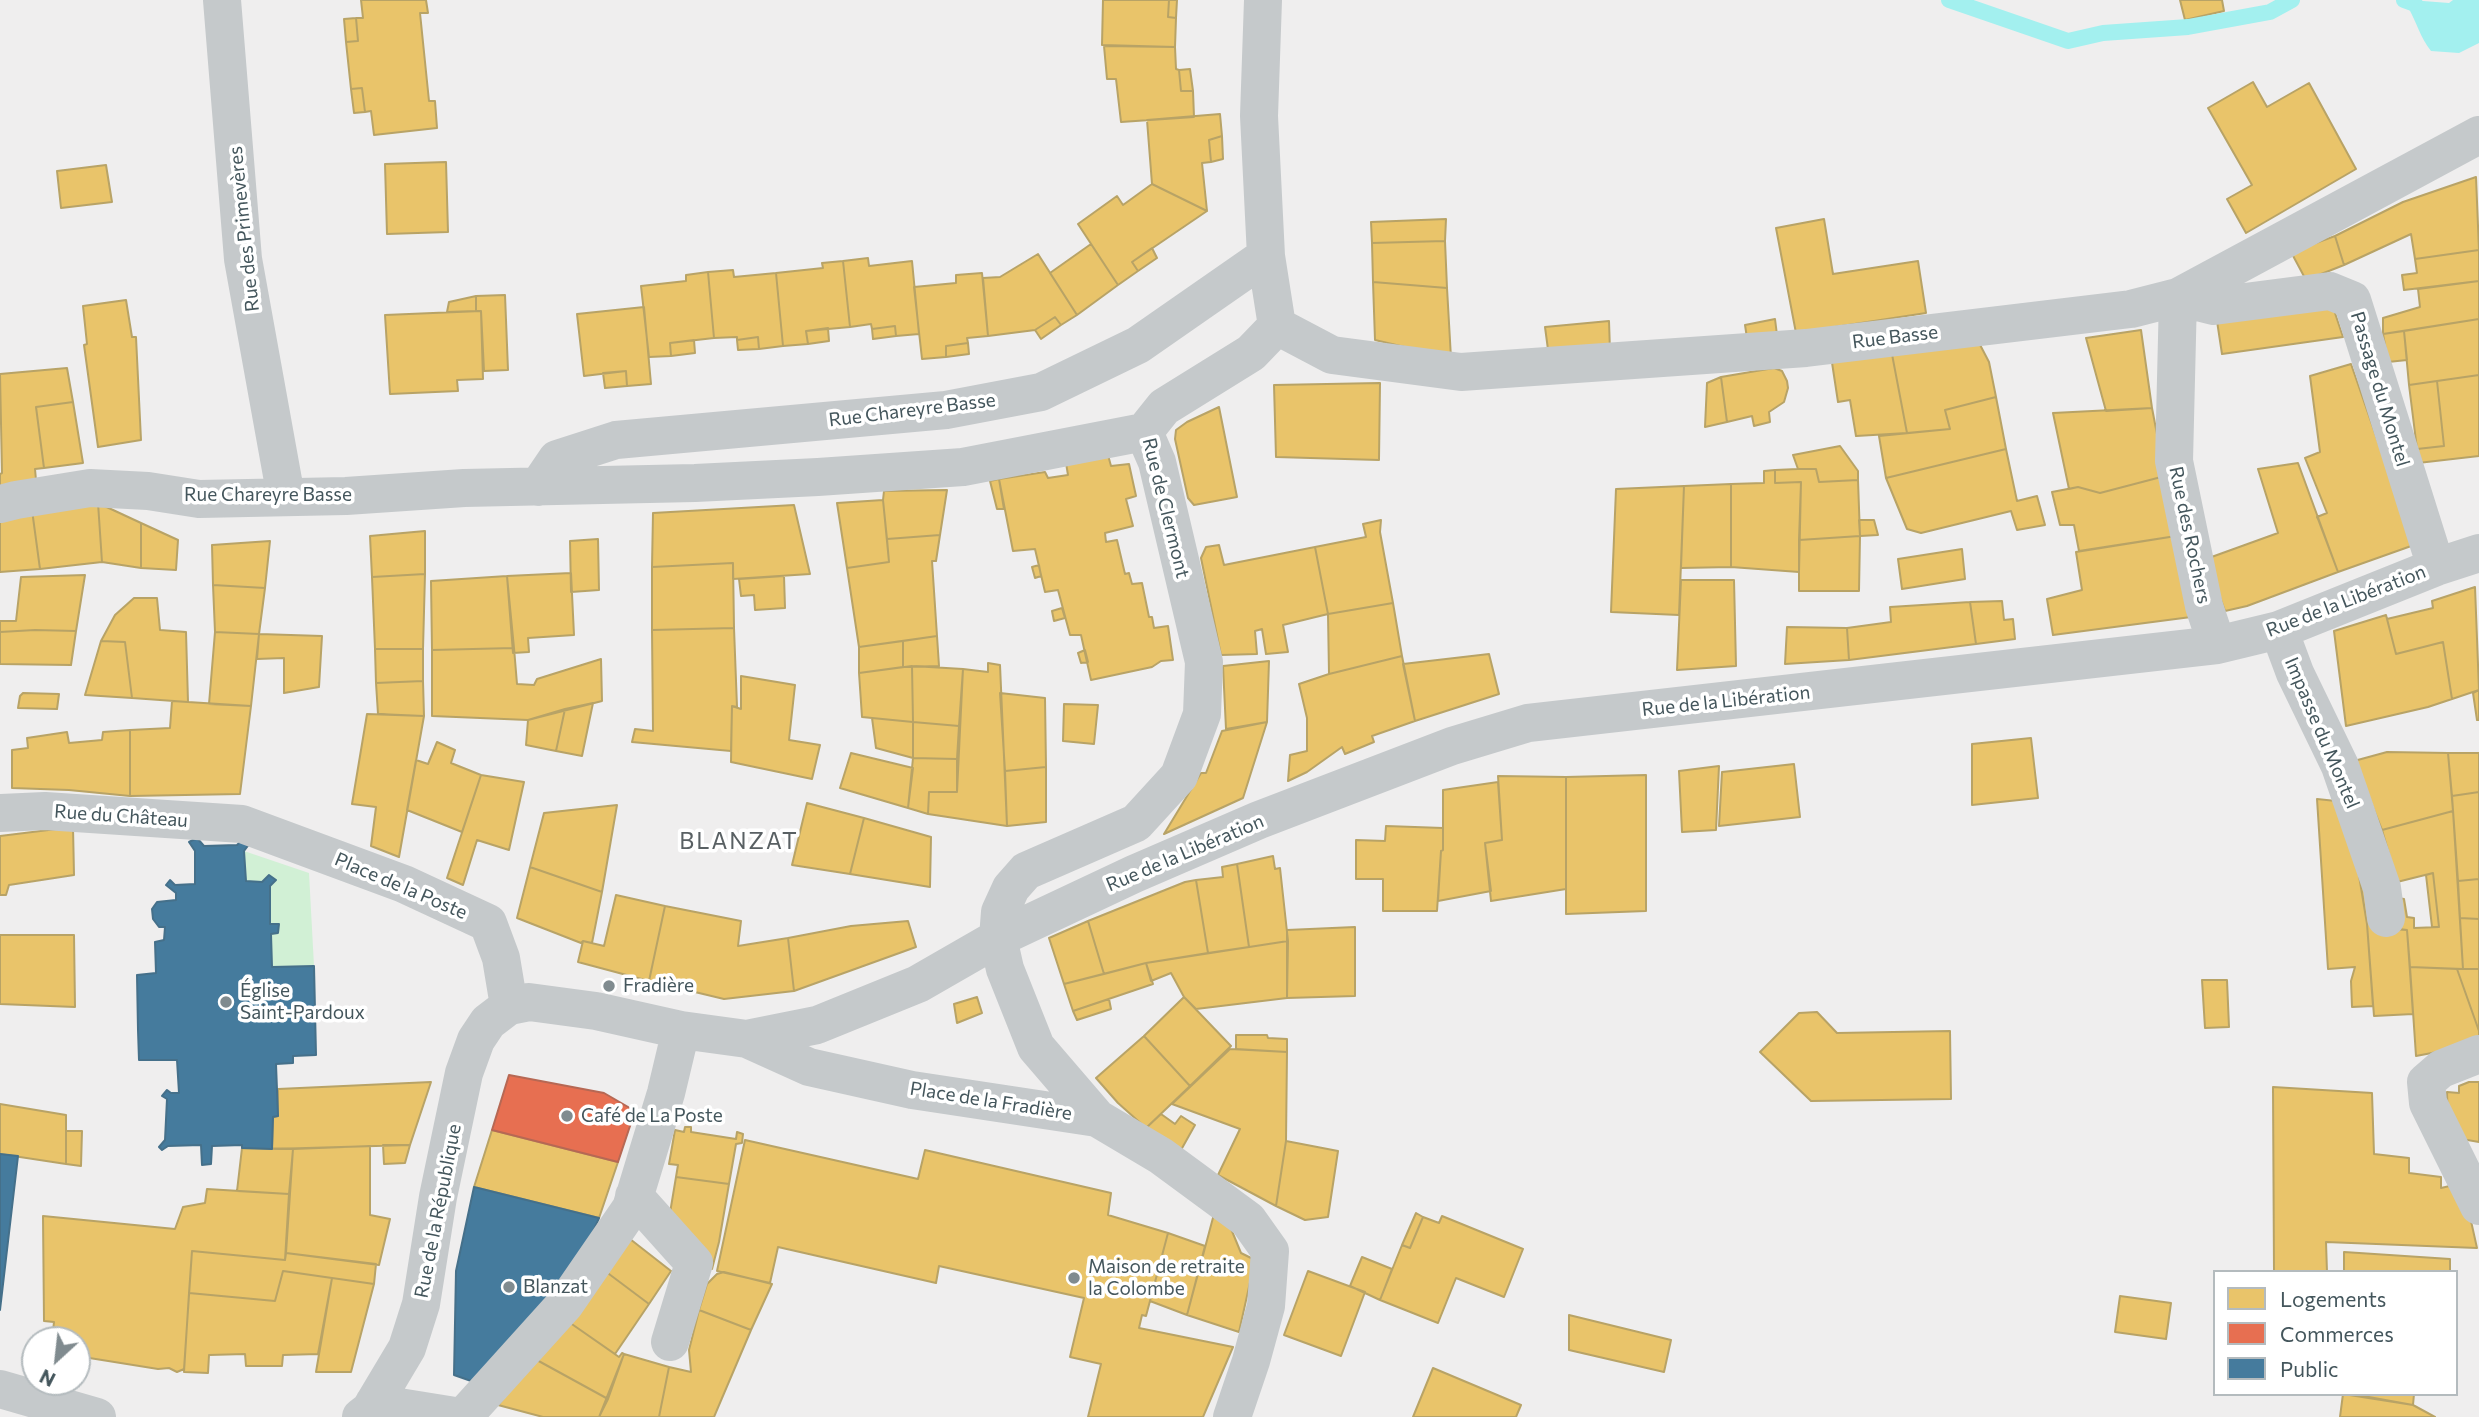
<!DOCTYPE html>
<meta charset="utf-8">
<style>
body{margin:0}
#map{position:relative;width:2479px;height:1417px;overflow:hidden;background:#efeeee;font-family:Commissioner,sans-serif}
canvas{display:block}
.legend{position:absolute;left:2213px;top:1270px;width:245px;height:126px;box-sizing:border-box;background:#fff;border:2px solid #b4bbbe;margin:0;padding:9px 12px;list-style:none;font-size:21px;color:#44565c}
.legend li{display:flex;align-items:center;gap:14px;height:35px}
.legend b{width:35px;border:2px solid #b4bbbe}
.north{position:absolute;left:21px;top:1326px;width:70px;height:70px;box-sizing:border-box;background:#fff;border:2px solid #b4bbbe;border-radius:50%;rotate:207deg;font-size:19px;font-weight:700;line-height:28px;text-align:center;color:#44565c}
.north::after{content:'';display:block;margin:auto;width:24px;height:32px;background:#808b8f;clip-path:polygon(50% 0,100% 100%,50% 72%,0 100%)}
</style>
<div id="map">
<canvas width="2479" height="1417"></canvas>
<ul class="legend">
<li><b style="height:19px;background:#e9c46a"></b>Logements</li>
<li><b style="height:19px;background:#e76f51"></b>Commerces</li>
<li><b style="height:19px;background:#457b9d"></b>Public</li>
</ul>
<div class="north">N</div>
</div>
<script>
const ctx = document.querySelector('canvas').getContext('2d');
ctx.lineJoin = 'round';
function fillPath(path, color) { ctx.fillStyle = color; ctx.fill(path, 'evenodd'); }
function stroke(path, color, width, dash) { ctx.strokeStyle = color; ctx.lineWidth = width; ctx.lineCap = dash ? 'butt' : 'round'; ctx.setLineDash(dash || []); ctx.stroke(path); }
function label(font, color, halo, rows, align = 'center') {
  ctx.font = font + ' Commissioner,sans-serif'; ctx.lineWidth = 7; ctx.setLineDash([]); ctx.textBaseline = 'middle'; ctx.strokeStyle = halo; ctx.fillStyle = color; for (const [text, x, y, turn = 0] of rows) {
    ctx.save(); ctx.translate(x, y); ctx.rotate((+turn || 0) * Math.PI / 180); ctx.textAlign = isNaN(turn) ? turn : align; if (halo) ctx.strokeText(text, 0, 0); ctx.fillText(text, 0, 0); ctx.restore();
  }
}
fillPath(new Path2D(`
 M244 851 309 873 314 966 272 967 271 934 278 933 279 925 270 924V886L275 880 269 875 262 882 246 881Z`), '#d1f0d5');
fillPath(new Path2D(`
 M2410 0 2449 3 2453 0H2479V43L2459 53 2431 51C2420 37 2417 23 2408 7Z`), '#a3f0ef');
const homes = new Path2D(`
 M361 0H426L428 13H420L429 101H435L437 128 374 135 371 111 365 112 362 88 351 89 346 42 358 41 356 18H363Z
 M1103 0H1169L1168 17 1176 18 1175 47 1102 45Z
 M1169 0H1177L1176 18 1168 17Z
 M2180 0H2222L2224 11 2185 20Z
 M356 18 358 41 346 42 344 19Z
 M1104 46 1175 47 1176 69 1179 70 1181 91H1193L1194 117 1121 122 1116 79H1107Z
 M1190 69 1193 91H1181L1179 70Z
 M2253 82 2267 107 2309 83 2356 169 2246 233 2227 199 2252 185 2208 108Z
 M362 88 365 112 354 113 351 89Z
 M1220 114 1222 136 1209 140 1211 162 1202 163 1207 211 1152 184 1147 120Z
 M1222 136 1223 159 1211 162 1209 140Z
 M446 162 448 232 387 234 385 164Z
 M106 165 112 202 61 208 57 171Z
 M2476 177 2479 250 2415 259 2411 234 2344 265 2335 236 2403 202Z
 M1152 184 1207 211 1132 262 1138 271 1118 285 1078 224 1117 196 1123 205Z
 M1446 219 1445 241 1372 243 1371 222Z
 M1824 219 1833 274 1918 261 1926 313 1796 333 1776 228Z
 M2335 236 2344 265 2306 280 2291 252Z
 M1445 241 1447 288 1373 282 1372 243Z
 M1091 244 1118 285 1077 315 1050 273Z
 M1152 248 1157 258 1138 271 1132 262Z
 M2479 250V281L2404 290 2402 275 2417 273 2415 259Z
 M1038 254 1077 315 1061 325 1055 317 1035 330 988 336 983 278 1000 277Z
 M868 258 869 266 912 261 919 334 896 336 895 326 872 329 871 324 850 327 843 261Z
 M843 261 850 327 806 331 808 344 783 346 776 273 823 268 822 263Z
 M733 270 734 277 776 273 783 346 759 349 758 337 737 340V337L714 338 708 272Z
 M708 272 714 338 670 343 671 356 649 357 641 286 686 281V275Z
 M982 273 988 336 967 338 968 343 946 346V357L922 359 914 287 956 283V275Z
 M2479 281V319L2383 334V318L2420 307 2418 289Z
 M1373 282 1447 288 1451 358 1375 340Z
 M505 295 508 370 484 371 481 311H476V296Z
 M476 296V311L447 312 449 302Z
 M126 300 132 337H136L141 440 98 447 84 345 87 344 83 306Z
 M644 307 651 384 627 386 626 371 584 376 577 314Z
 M2333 307 2343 337 2222 354 2217 321Z
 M481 311 483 379 457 380 458 391 390 394 385 315Z
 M1055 317 1061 325 1041 339 1035 330Z
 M1775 319 1777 335 1747 338 1745 325Z
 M2479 319V375L2409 385 2404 331Z
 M1609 321 1610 351 1549 357 1545 327Z
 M895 326 896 336 873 339 872 329Z
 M828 328 829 341 808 344 806 331Z
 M2141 330 2152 408 2106 411 2086 338Z
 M2404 331 2407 360 2388 362 2383 334Z
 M758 337 759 349 738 350 737 340Z
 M1977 339 1989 362 1996 397 1945 410 1950 429 1907 433 1891 349Z
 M694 340 695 353 671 356 670 343Z
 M968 343 969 354 946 357V346Z
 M1891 349 1907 433 1856 436 1850 400 1838 402 1831 356Z
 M2351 364 2414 545 2338 572 2318 519 2317 517 2327 513 2305 458 2320 452 2310 376Z
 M67 368 73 402 36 407 44 468 35 469 36 480 0 489V474L2 473 0 374Z
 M1774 368 1782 371 1787 381 1788 388 1784 402 1769 412 1770 422 1754 426 1752 416 1727 422 1721 377Z
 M626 371 627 386 605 388 603 373Z
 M2479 375V456L2418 463 2417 449 2444 446 2437 381Z
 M1721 377 1727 422 1705 427 1707 383Z
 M2437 381 2444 446 2417 449 2409 385Z
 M1380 383 1379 460 1276 457 1274 385Z
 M1996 397 2006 449 1886 478 1879 436 1950 429 1945 410Z
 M73 402 83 463 44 468 36 407Z
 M1219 407 1237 497 1194 505 1188 498 1175 439 1176 430 1187 422Z
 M2152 408 2165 476 2100 493 2078 487 2069 489 2053 413Z
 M1840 446 1858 471V480L1819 482 1816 469H1798L1793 455Z
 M2006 449 2017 501 2037 496 2045 525 2017 530 2011 511 1921 533 1907 529 1886 478Z
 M1108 455 1111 466 1129 464 1136 496 1126 499 1133 526 1105 533 1106 542 1117 540 1125 574 1129 573 1132 584 1142 583 1149 617H1152L1154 628 1168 626 1173 660 1161 661 1152 667 1091 680 1081 635H1070L1058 590 1045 592 1035 549 1013 551 999 479 1045 472 1048 478 1068 475 1066 463Z
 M2298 463 2338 572 2247 606 2225 611 2206 559 2278 533 2258 469Z
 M1798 469H1816L1819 482 1858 480 1860 536 1799 540 1801 482 1775 483V470Z
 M1775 470V483L1801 482 1799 572 1731 567V484L1764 483V471Z
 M2165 476 2176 536 2079 551 2074 525H2060L2052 492 2078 487 2100 493Z
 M999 479 1004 509H997L990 481Z
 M1731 484V567L1681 568 1684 486Z
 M1684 486 1679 615 1611 612 1616 489Z
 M947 490 940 535 887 539 883 500 884 491Z
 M883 500 889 562 847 568 837 503Z
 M98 503 141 523V568L102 562Z
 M98 503 102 562 40 569 32 510Z
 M794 505 810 574 733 579V563L652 567 653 513Z
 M32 510 40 569 0 572V519Z
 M1381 520 1380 532 1393 603 1328 614 1315 547 1366 537 1363 524Z
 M1859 520H1874L1878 535 1860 536Z
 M141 523 178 540 176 570 141 568Z
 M425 531V574L372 577 370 536Z
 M940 535 936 561H932L937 636 859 647 847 568 889 562 887 539Z
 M1860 536 1859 591H1799V540Z
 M2176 536 2191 617 2053 635 2047 599 2082 590 2076 552Z
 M598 539 599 590 571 592 570 541Z
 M270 541 265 588 213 585 212 545Z
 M1219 545 1224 565 1315 547 1328 614 1283 625 1288 652 1266 654 1262 629 1255 631 1257 654 1221 655 1201 558 1206 547Z
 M1962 549 1965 579 1902 589 1898 559Z
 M733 563 734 628 652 630V567Z
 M1039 565 1041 576 1035 578 1032 567Z
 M571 573 574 635 528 638 529 652 513 653 507 576Z
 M425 574 423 649H375L372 577Z
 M85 575 76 631 35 630 0 632V621H16L21 577Z
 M507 576 514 648 432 650 431 581Z
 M784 576 785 608 755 610 754 595 741 596 739 579Z
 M1681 580H1734L1736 666 1677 670Z
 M213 585 265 588 259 634 215 632Z
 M2475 587 2479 690 2452 699 2443 642 2396 654 2387 619 2433 608 2432 601Z
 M134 598H157L160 630 186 632 188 702 132 698 125 642 101 641 115 615Z
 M2002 601 2004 620 2013 619 2015 639 1976 644 1970 602Z
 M1970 602 1976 644 1849 660 1847 628 1891 622 1890 607Z
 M1393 603 1402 656 1329 674 1328 614Z
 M1062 608 1065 618 1054 621 1052 611Z
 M2386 615 2396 654 2443 642 2452 699 2428 707 2346 726 2334 631Z
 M1787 627 1847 628 1849 660 1785 664Z
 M734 628 737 707 732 706 731 751 632 742 635 729 653 731 652 630Z
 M35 630 76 631 71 665 0 664V632Z
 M215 632 259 634 251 706 209 704Z
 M259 634 322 636 319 687 284 693V658L257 659Z
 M937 636 939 666 903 667V641Z
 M101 641 125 642 132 698 85 695Z
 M903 641V667L859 673V647Z
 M514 648 517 684 534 685 537 679 601 659 602 701 528 720 432 716V650Z
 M375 649H423V681L376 683Z
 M1085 650 1088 662 1081 663 1078 653Z
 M1489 654 1499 694 1415 721 1403 664Z
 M1402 656 1415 721 1372 736 1374 742 1345 754 1342 747 1307 772 1288 781 1290 755 1307 751V718L1299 684 1329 674Z
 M1269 661 1267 722 1226 729 1223 666Z
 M988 663 1000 665 1007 826 928 814 929 792H957L963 669 988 672Z
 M912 666 963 669 959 726 913 722Z
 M912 666 913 722 862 717 859 673Z
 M741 676 795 685 789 740 820 745 812 779 731 762 732 706 741 709Z
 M423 681 424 716 378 714 376 683Z
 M2479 690V720H2477L2473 693Z
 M23 693 59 694 57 709 18 708 20 696Z
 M1000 693 1045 698 1046 767 1005 771Z
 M172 701 251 706 240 794 130 796V730L170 728Z
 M593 703 582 756 556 751 565 709Z
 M1064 704 1098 705 1094 744 1063 741Z
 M565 709 556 751 526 745 528 720Z
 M367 714 424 716 399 857 371 846 376 807 352 804Z
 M872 718 913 722V758L876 748Z
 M913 722 959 726 957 759 913 758Z
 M1267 722 1243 798 1164 834 1201 773H1206L1222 731Z
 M130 730V796L69 790 12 788V750L28 748 27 738 67 732 69 743 102 740 103 732Z
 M2031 738 2038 798 1972 805V744Z
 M437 742 455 750 451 763 481 775 462 832 407 810 416 760 428 764Z
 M2387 752 2448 753 2453 811 2382 830 2354 761Z
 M851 753 913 768 908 808 840 788Z
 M2448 753H2479V792L2452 796Z
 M913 758 957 759V792H929L928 814 908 808Z
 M1794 764 1800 817 1719 826 1722 772Z
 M1719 766 1716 830 1682 832 1679 771Z
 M1046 767V822L1007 826 1005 771Z
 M481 775 524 782 509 850 477 840 463 885 447 878Z
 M1646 775V911L1566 914V777Z
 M1498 776 1566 777V889L1491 901 1485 843 1502 840Z
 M1498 782 1502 840 1485 843 1491 891 1438 901 1441 851 1443 850V790Z
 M2479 792V879L2458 881 2452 796Z
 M2317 799 2336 801 2353 839 2367 924 2373 1006 2352 1007 2351 981 2355 967 2328 969Z
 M807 803 864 818 850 874 792 865Z
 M617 805 602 892 530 867 544 813Z
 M2453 811 2463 969 2410 967 2407 930 2399 929 2398 898 2404 899 2407 917 2414 918V928L2439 927 2433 873 2397 882 2382 830Z
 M864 818 931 837 930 887 850 874Z
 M1386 826 1443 828V850L1441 851 1437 911H1383V879H1356V840L1385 841Z
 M73 827 74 875 9 885 6 895H0V836Z
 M1273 856 1275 869 1280 868 1288 941 1249 947 1237 864Z
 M1237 864 1249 947 1208 953 1196 880 1223 877 1222 867Z
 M530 867 602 892 592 943 583 941 581 943 517 918Z
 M2433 873 2439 927H2432L2426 875Z
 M2479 879V919L2460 918 2458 881Z
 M1196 880 1208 953 1146 963 1104 974 1088 921 1185 882Z
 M2368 884 2374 928 2407 930 2413 1014 2374 1016 2367 924 2361 886Z
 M616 895 665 906 649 981 578 962 583 941 604 946Z
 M665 906 741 921 738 946 788 938 794 991 724 999 649 981Z
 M2460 918 2479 919V969H2463Z
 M908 921 916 947 794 991 788 938 851 926Z
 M1088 921 1104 974 1064 984 1049 938Z
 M1355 927V996L1287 998V930Z
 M0 935H74L75 1007 0 1004Z
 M1288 941 1287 998 1196 1009 1184 997 1171 973 1151 981 1146 963Z
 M1146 963 1153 984 1073 1011 1064 984Z
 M2410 967 2457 969 2479 1031V1044L2416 1056Z
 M2457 969H2479V1031Z
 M2202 980H2227L2229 1027 2205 1028Z
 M977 997 982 1013 957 1023 954 1004Z
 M1184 997 1231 1046 1190 1086 1144 1036Z
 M1109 999 1111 1009 1077 1020 1073 1011Z
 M1817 1012 1837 1033 1950 1031 1951 1099 1811 1101 1760 1052 1799 1013Z
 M1236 1035H1267L1268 1038 1287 1039V1052L1236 1049Z
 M1144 1036 1190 1086 1146 1128 1118 1103 1096 1078Z
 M1230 1049 1287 1052 1286 1141 1276 1206 1218 1175 1240 1129 1172 1104Z
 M431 1082 410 1145 272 1149 273 1117 278 1116V1089Z
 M2469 1082H2479V1142L2456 1138 2448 1126 2447 1092 2459 1093V1086Z
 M2273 1087 2372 1093 2374 1154 2409 1158V1173L2441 1177V1188L2454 1185 2465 1194 2477 1248 2326 1242 2327 1272H2274Z
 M0 1104 66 1115V1164L0 1154Z
 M1161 1114 1175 1124 1181 1116 1195 1125 1181 1150 1146 1128Z
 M685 1127H691V1132L736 1139 737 1132 743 1134 742 1143 736 1144 729 1184 676 1177 678 1165 669 1164 675 1130 684 1132Z
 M492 1130 618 1162 599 1218 474 1187Z
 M66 1131H82L81 1166 66 1164Z
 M745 1140 918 1179 925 1150 1111 1193 1108 1215 1168 1233 1146 1316 1142 1315 1139 1328 1233 1347 1203 1417H1088L1101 1364 1070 1357 1084 1298 939 1266 936 1283 778 1247 770 1283 717 1271Z
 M1286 1141 1338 1151 1328 1217 1305 1220 1276 1206Z
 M383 1145H410L405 1163 384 1164Z
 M370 1146V1215L390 1219 379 1265 286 1253 293 1149Z
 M242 1148 293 1149 289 1194 237 1191Z
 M676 1177 729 1184 719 1242 712 1269 668 1225Z
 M207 1189 289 1194 285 1260 192 1251 184 1369 177 1372 169 1368 158 1369 77 1356V1340H52L54 1322 44 1321 43 1216 175 1229 183 1207 205 1203Z
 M1416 1213 1423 1217 1410 1248 1402 1245Z
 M1214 1214 1227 1219 1241 1253 1255 1260 1239 1332 1187 1315Z
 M1442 1216 1523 1249 1504 1297 1456 1278 1438 1323 1380 1300 1402 1245 1410 1248 1423 1217 1439 1223Z
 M1168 1233 1205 1246 1187 1315 1150 1301Z
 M630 1239 671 1271 649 1304 605 1271Z
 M192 1251 285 1260 286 1253 376 1264 374 1284 283 1271 275 1301 189 1293Z
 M2344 1252 2450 1259V1272H2344Z
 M1362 1257 1392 1269 1380 1300 1350 1286Z
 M283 1271 332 1278 318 1354 283 1355 282 1366H246L245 1354 209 1355 208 1373 184 1372 189 1293 275 1301Z
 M605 1271 649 1304 615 1354 566 1320Z
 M1308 1271 1365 1292 1341 1356 1284 1335Z
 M724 1272 772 1284 751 1330 699 1310 707 1284 717 1274Z
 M332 1278 374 1284 351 1372H316Z
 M2120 1296 2171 1303 2166 1339 2115 1332Z
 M699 1310 751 1330 714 1417H659L669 1367 691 1372 689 1350Z
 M1569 1315 1671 1340 1664 1372 1569 1350Z
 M566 1320 619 1357 622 1353 624 1354 608 1399 535 1359Z
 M624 1354 669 1367 659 1417H599Z
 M535 1359 608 1399 599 1417H543L498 1405Z
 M1433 1368 1521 1405 1516 1417H1413Z
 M2343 1394 2413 1405 2435 1417H2340Z
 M2352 1394H2414L2413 1405Z`);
fillPath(homes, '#e9c46a');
stroke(homes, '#b8a366', 2);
const shops = new Path2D(`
 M509 1075 604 1093 635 1111 618 1162 492 1130Z`);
fillPath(shops, '#e76f51');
stroke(shops, '#b66854', 2);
const public = new Path2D(`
 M197 838 204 846 237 845 243 839 250 843 244 851 246 881 262 882 269 875 276 880 270 886V924H279L278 933 271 934 272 967 314 966 316 1055 293 1056V1063L276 1064 278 1116 273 1117 272 1149 242 1148V1145L212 1146 211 1164 202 1165 201 1145 168 1146 162 1150 159 1147 165 1140 167 1099 162 1096 167 1090 171 1093H179L177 1060H139L138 1030 137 975 156 973 155 942 164 940 165 927H159L153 919 152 909 157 902 176 900V893L166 885 170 880 175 885 195 884V851L189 842Z
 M0 1154 18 1156 0 1310Z
 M474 1187 599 1218 586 1249 555 1302 474 1382 454 1375 456 1271Z`);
fillPath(public, '#457b9d');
stroke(public, '#45708a', 2);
stroke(new Path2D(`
 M1949 0 2068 41 2103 33 2188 27 2270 12 2292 0
 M2404 0 2415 4`), '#a3f0ef', 16);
stroke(new Path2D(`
 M222 0 243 259 286 497
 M1277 326 1332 355 1461 372 1806 348 2131 309 2178 297 2479 135
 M538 487 557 459 616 440 946 410 1041 392 1138 345 1266 256
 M0 504 16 500 90 488 148 491 199 499 346 496 464 488 695 483 818 477 963 467 1144 432
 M2279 630 2295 673 2340 766 2382 888 2386 918
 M2217 645 2204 606 2174 461 2178 297 2214 306 2330 291 2352 300 2436 567
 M0 813 45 811 242 824 404 884 488 923 501 958 509 1006
 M747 1039 817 1025 918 984 998 938 1134 874 1259 820 1452 746 1528 723 2217 645 2279 630 2436 567 2479 553
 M2479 1054 2441 1069 2426 1082 2428 1103 2479 1206
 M634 1196 694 1263 670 1342
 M0 1389 97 1417
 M374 1403 461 1417
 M361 1417 370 1410 407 1348 421 1304 438 1197 464 1073 476 1040 488 1022 509 1006 529 1002 596 1011 681 1030 747 1039 809 1067 912 1090 1097 1118
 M463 1417 565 1304 631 1208 666 1093 681 1030
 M1232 1417 1251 1361 1266 1306 1270 1251 1248 1220 1161 1156 1097 1118 1036 1047 1005 969 998 938 1000 912 1011 888 1026 871 1136 823 1179 776 1202 714 1204 662 1157 462 1144 432 1164 407 1251 353 1277 326 1266 256 1259 116 1263 0`), '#c5c9cb', 38);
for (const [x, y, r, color] of [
 [609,986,7,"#808b8f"],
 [226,1002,7,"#808b8f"],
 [567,1116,7,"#808b8f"],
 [1074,1278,7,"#808b8f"],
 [509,1287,7,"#808b8f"]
]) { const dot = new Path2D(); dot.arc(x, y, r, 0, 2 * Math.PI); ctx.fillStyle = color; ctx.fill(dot); stroke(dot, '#fff', 2.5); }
label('19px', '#44565c', '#fff', [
 ["Rue des Primevères",244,229,-96],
 ["Rue Basse",1895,337,-7],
 ["Passage du Montel",2380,389,73],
 ["Rue Chareyre Basse",912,410,-7],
 ["Rue Chareyre Basse",268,495],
 ["Rue de Clermont",1166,508,76],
 ["Rue des Rochers",2190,535,78],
 ["Rue de la Libération",2346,601,-21],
 ["Rue de la Libération",1726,701,-6],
 ["Impasse du Montel",2322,733,67],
 ["Rue du Château",121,816,4],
 ["Rue de la Libération",1185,853,-23],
 ["Place de la Poste",401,886,23],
 ["Place de la Fradière",991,1101,9],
 ["Rue de la République",438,1211,-79]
]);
label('19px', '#44565c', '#fff', [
 ["Fradière",623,986],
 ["Église",240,991],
 ["Saint-Pardoux",240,1013],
 ["Café de La Poste",581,1116],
 ["Maison de retraite",1088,1267],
 ["la Colombe",1088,1289],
 ["Blanzat",523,1287]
], 'left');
ctx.letterSpacing = '2px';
label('23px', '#596063', '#fff', [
 ["BLANZAT",739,841]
]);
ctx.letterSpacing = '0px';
</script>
